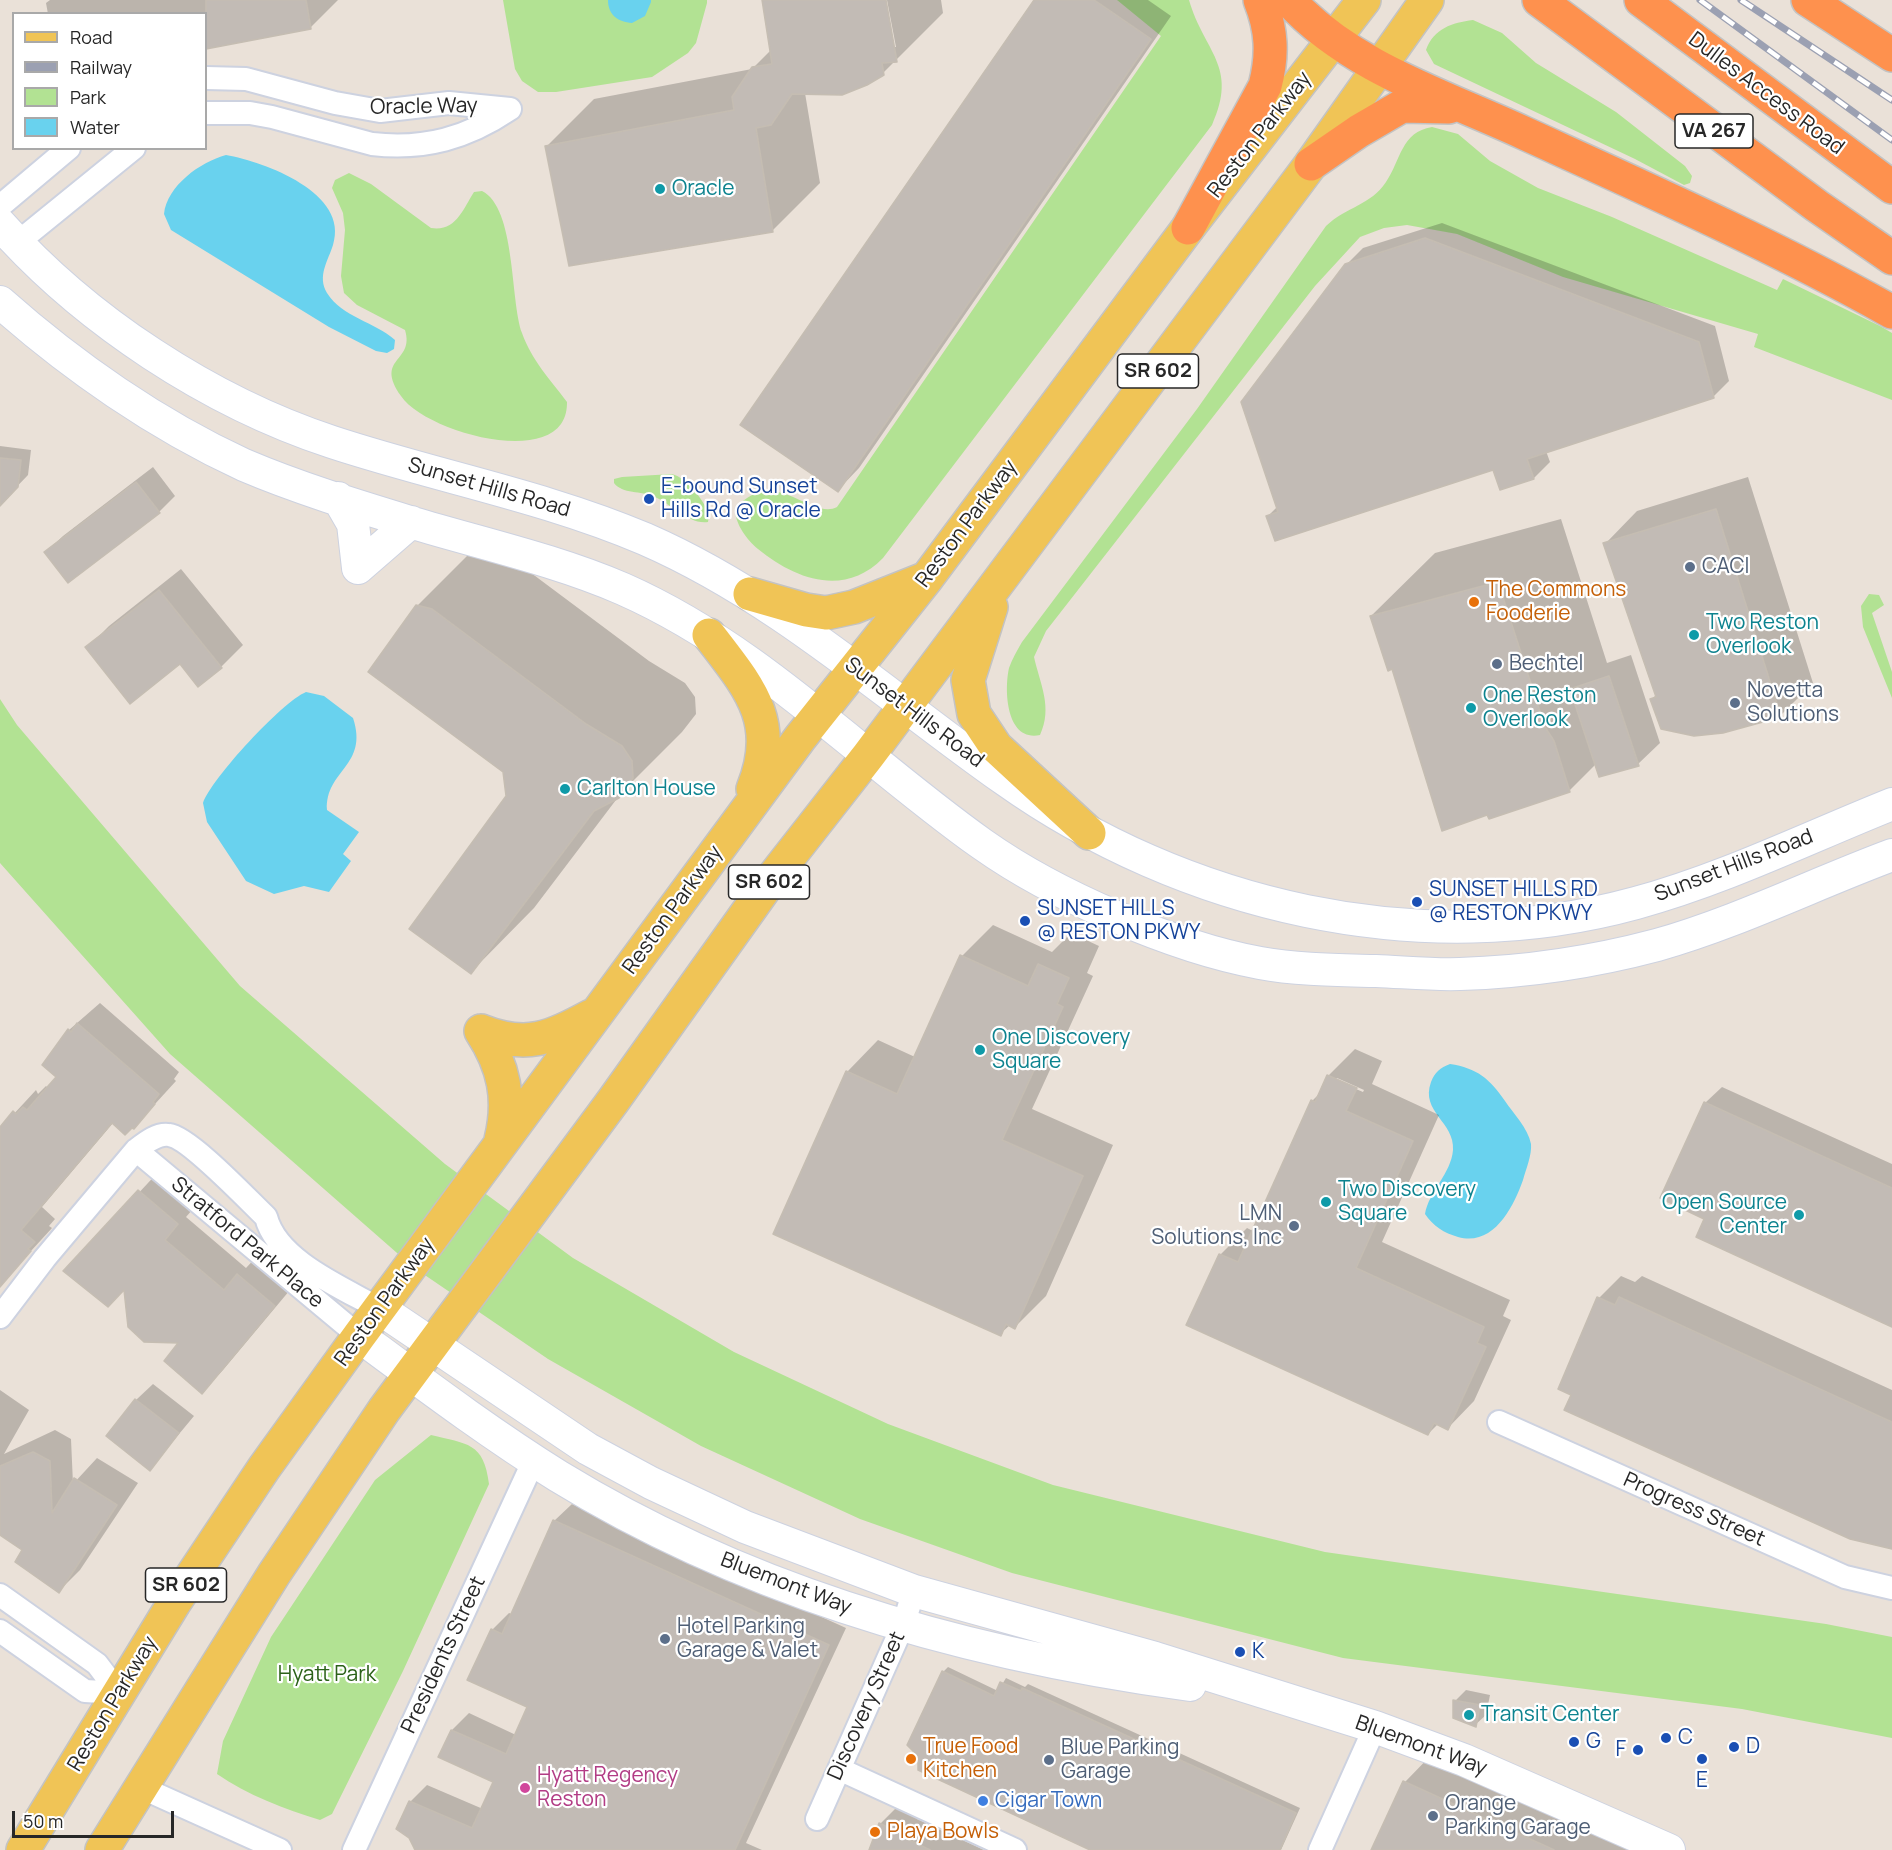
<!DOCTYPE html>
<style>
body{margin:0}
#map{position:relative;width:1892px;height:1850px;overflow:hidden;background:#eae1d8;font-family:Manrope,sans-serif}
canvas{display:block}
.legend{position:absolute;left:12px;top:12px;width:195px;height:138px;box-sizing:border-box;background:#fff;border:2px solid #a9a9a9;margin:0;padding:8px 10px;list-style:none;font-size:18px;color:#272727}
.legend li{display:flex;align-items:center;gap:12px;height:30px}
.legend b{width:30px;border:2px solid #a9a9a9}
.scale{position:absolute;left:12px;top:1811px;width:162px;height:27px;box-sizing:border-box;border:3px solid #272727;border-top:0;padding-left:8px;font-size:18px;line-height:21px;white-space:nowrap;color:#272727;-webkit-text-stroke:4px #fff;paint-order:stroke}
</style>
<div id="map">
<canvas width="1892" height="1850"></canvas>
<ul class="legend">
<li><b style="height:8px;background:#f0c456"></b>Road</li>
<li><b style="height:8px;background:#9ba0b2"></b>Railway</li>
<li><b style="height:16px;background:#b2e293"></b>Park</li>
<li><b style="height:16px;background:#69d2ee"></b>Water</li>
</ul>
<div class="scale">50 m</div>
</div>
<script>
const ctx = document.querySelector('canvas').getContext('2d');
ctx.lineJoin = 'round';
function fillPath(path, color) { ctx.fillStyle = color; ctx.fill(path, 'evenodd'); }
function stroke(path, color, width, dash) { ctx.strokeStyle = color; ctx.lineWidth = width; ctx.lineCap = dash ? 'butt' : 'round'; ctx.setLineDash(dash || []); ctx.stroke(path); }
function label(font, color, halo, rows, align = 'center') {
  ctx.font = font + ' Manrope,sans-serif'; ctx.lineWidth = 4.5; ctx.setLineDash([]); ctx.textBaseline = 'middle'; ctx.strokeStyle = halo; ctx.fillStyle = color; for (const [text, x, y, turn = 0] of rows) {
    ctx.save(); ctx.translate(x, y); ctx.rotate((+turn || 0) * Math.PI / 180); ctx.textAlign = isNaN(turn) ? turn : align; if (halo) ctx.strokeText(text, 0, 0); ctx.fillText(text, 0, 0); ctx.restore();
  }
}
fillPath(new Path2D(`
 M503 0H707V3L696 43 688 53 652 77 556 92H538L522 81 515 69Z
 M1117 0H1189C1204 52 1239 66 1212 125L883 558C844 598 795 579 758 549 747 540 735 524 735 509 774 463 811 521 837 507L1161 36Z
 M1473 20 1502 33 1536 63 1616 112 1685 166 1692 176 1690 183 1684 185 1635 159 1434 64 1426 50C1434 28 1452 23 1473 20Z
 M1432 127 1458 134 1490 161 1538 188 1612 217 1777 290 1783 279 1880 326 1892 333V400L1754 347 1758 334 1563 277 1457 234 1407 225 1384 228 1360 237 1315 286 1046 631 1034 657C1040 684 1053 707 1040 735 1006 742 1004 690 1009 668 1012 659 1017 651 1022 642L1197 409 1326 226C1346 207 1371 205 1386 182 1401 160 1401 132 1432 127Z
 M349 173 371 184 431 228C456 232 463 209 474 192L482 191C516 208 510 299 522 333 532 361 550 379 567 402 567 409 566 417 561 424 534 462 423 429 401 396 374 357 415 363 405 330L357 305 344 293 341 276 345 230 343 213 332 188 335 180Z
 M672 474C686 477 713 508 708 522 689 525 670 503 653 496 642 491 622 494 614 483V479L622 477Z
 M1869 594 1879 595 1884 605 1872 613 1892 672V698L1863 627 1861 606Z
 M0 699 17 725 240 986 445 1164 573 1258 734 1352 888 1424 1053 1485 1325 1552 1826 1624 1892 1637V1738L1742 1709 1343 1658 1012 1573 860 1519 701 1446 548 1359 413 1267 170 1054 0 863Z
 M431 1435C467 1444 484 1442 489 1484L403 1671 332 1814 320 1820C285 1809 247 1795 217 1774L223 1741 271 1637 375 1480Z`), '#b2e293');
fillPath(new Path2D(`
 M608 0H651V2L645 16 632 23C618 22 608 15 608 0Z
 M226 155C265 162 350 193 333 245 328 261 317 276 327 293 342 317 375 322 395 340L394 349 387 353 376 351 329 327 171 230 164 214C167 186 200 162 226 155Z
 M306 692 324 696 353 718C369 766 325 770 327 810L359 832 343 854 351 861 329 892 304 886 274 894 246 881 207 822 203 803C212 778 282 702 306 692Z
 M1450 1064C1477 1068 1490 1079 1505 1101 1513 1113 1528 1128 1531 1144 1532 1155 1526 1169 1523 1180 1513 1208 1493 1247 1458 1237 1444 1233 1433 1226 1425 1214 1429 1191 1451 1174 1453 1150 1455 1122 1420 1112 1431 1082 1435 1072 1440 1068 1450 1064Z`), '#69d2ee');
fillPath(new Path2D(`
 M50 0H338L310 28 206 47V14H48L46 3Z
 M764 0H884L892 47H896L887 0H941L943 13 883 73 805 93 820 183 773 230 570 265 547 146 594 99 752 69 771 50Z
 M1036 0H1148L1171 16 859 468 838 490Z
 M1442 223 1715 326 1729 381 1713 397 1546 451 1550 462 1534 478 1494 468 1268 516 1277 507 1346 265 1363 248Z
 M0 446 31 450 28 475 5 499 0 498Z
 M153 467 175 496 159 512 46 552 63 536Z
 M1748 477 1813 683 1780 716 1652 699 1657 694 1605 544 1637 511Z
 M1561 519 1607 663 1631 655 1660 743 1638 764H1596L1569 791 1393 667 1371 616 1435 553Z
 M481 542 495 546 649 661 685 683 695 697 696 714 682 732 622 792 534 908 471 972 507 797 505 772 417 606Z
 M181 569 243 645 221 667 87 648 109 626Z
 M993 925 1052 952 1071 933 1099 946 1087 973 1093 976 1032 1109 1113 1145 1046 1296 1015 1327 1010 1325 1000 1334 847 1072 878 1040 915 1057 962 956Z
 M100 1003 179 1072 174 1079 176 1081 134 1127 113 1123 42 1207 55 1219 49 1226 52 1228 9 1275 0 1280V1129L36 1090 38 1094 46 1086 48 1088 58 1077 69 1030Z
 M1355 1049 1382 1061 1372 1084 1439 1115 1382 1242 1510 1300 1503 1316 1511 1320 1474 1401 1448 1428 1438 1424 1428 1434 1220 1255 1247 1228 1253 1231 1312 1101 1322 1091 1328 1076ZM1337 1078 1364 1090 1363 1092 1335 1080Z
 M1722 1087 1892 1164V1325L1706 1218 1705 1103Z
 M161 1169 199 1202 186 1217 246 1268 260 1253 295 1284 223 1370 202 1392 181 1342 126 1288 66 1271Z
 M1621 1276 1635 1282 1642 1276 1892 1390V1547L1573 1395 1599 1298Z
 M153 1384 194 1416 150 1469 136 1400Z
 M0 1390 29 1410 4 1454 55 1430 71 1439 73 1484 97 1458 138 1483 80 1570 58 1592 24 1550 0 1533Z
 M572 1504 846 1628 746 1843 762 1850H414L410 1802 427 1785 483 1809 495 1781 440 1756 452 1730 469 1713 516 1735 529 1707 492 1630 509 1613 512 1614 554 1521Z
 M948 1667 998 1691 1006 1678 1025 1687 1028 1684 1300 1808 1281 1850H1094L943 1672Z
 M1466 1690 1490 1695 1486 1715 1475 1725 1455 1701Z
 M1437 1749 1658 1850H1373L1405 1782Z
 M897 1807 918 1816 917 1819 984 1850H869L880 1824Z`), '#0003');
const building = new Path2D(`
 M206 0H306L311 29 206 49Z
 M762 0H886L897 62 882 63 884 75 867 85 842 95 792 94 771 125 756 128 773 232 569 266 545 146 734 110 732 97 752 67 772 64Z
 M1034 0H1094L1151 39 838 492 740 425Z
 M1425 238 1699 342 1714 398 1527 459 1534 479 1500 490 1493 470 1275 541 1266 516 1278 512 1241 402 1345 264Z
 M0 458 21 460 18 487 0 506Z
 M136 482 160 513 68 583 44 552Z
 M1716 509 1781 717 1723 733 1694 736 1661 729 1650 699 1656 697 1603 543Z
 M1498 582 1545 727 1554 741 1570 792 1489 819 1487 815 1442 831 1392 669 1388 671 1370 616Z
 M159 590 222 668 198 687 180 664 130 704 85 647Z
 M416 605 432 609 586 724 622 746 632 761 633 778 619 798 594 811 471 974 409 929 506 796 503 772 368 672Z
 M1609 676 1639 766 1599 777 1570 689Z
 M960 955 1028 986 1038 964 1069 978 1057 1004 1063 1007 1002 1140 1083 1176 1015 1329 1006 1324 1001 1336 773 1234 846 1071 897 1094Z
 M77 1023 159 1094 153 1102 155 1104 134 1129 132 1128 125 1135 112 1123 21 1230 35 1242 28 1249 31 1251 0 1287V1127L13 1111 16 1114 23 1107 27 1110 56 1077 42 1065 68 1029 71 1032Z
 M1327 1075 1357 1088 1346 1111 1413 1141 1356 1268 1484 1327 1477 1343 1486 1347 1448 1430 1434 1423 1428 1435 1186 1325 1219 1254 1238 1262 1311 1100 1315 1102Z
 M1704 1102 1892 1188V1327L1696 1237 1704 1219 1660 1198Z
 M138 1190 178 1224 165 1240 224 1290 237 1274 275 1306 202 1394 164 1361 178 1343 144 1342 128 1327 124 1290 108 1307 63 1271Z
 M1597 1297 1615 1305 1619 1297 1892 1422V1549L1850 1539 1564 1410 1571 1395 1558 1389Z
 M135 1399 179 1433 150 1471 106 1436Z
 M33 1452 50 1461 52 1513 74 1478 117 1505 59 1593 15 1562 22 1550 0 1535V1466Z
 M553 1520 829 1645 735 1850H415L409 1838 396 1829 409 1801 472 1828 493 1782 438 1757 451 1730 506 1754 527 1707 467 1680 491 1629 502 1634Z
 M942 1671 994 1696 1000 1682 1021 1691 1022 1688 1296 1813 1280 1850H1090L918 1770V1756L907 1745Z
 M1453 1700 1480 1705 1476 1727 1453 1718Z
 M1403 1781 1554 1850H1371Z
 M879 1823 902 1834 901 1836 930 1850H869Z`);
fillPath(building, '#c2bbb5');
stroke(building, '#c5bdb2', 1.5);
const street = new Path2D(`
 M206 78 246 79 335 103 380 111 449 103 510 109
 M206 113H250L272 117 372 144C425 150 467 138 510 109
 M0 206 69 148
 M17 243 134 148
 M136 1150 359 1336
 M0 1317 45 1258 136 1150C145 1143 157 1133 169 1135 189 1137 249 1201 266 1217 277 1261 343 1288 380 1309
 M1499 1422 1845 1577 1892 1588
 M0 1595 97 1664 119 1693
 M0 1631 85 1691 119 1693
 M839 1769 1015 1850
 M140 1787 280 1850
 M817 1819 903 1625 914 1591
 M354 1850 534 1460
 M1320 1850 1375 1727`);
const secondary = new Path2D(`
 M0 224C85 320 210 402 332 442 435 476 544 496 645 539 778 597 886 696 1004 779 1184 907 1421 962 1636 903 1724 879 1807 838 1892 804
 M0 302C72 366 157 425 244 465 298 488 357 506 413 523 483 544 556 560 623 589 759 649 862 759 982 844 1054 895 1173 947 1260 963 1298 970 1338 970 1376 971 1403 972 1432 975 1460 974 1525 972 1593 962 1657 945 1738 922 1814 884 1892 855
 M338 498 353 524 358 568
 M358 568 411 522
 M380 1309 588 1449 651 1483 745 1527 914 1591 1155 1658 1375 1727 1464 1760 1669 1850
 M359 1336C424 1384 489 1433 558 1476 749 1593 969 1655 1190 1685`);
const primary = new Path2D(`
 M750 594 806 610 826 613 854 607 927 578
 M991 607 968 680 974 714 996 747 1089 833
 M709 635C748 686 781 721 753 789
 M481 1031C527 1049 550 1038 591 1016
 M481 1031C504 1066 511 1099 501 1140
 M23 1850 174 1603 264 1468 359 1336 800 738 927 578 1188 228 1364 0
 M102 1850 274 1574 384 1410 613 1101 767 885 868 756 1311 164 1427 0`);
const highway = new Path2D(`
 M1289 0C1350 67 1444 96 1524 133 1649 190 1773 245 1892 312
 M1539 0 1817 206 1892 258
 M1641 0 1892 187
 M1808 0 1892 55
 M1311 164 1359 131 1402 106 1449 107
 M1188 228 1265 86C1273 55 1272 30 1260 0`);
stroke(street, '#cdd2e0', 26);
stroke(secondary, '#cdd2e0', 34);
stroke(primary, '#c3c3c3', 36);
stroke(highway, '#c3c3c3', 36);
stroke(street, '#fff', 22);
stroke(secondary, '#fff', 32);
stroke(primary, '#f0c456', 33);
stroke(highway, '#fe914e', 33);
const rail = new Path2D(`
 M1700 0 1892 140
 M1741 0 1892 100`);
stroke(rail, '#9ba0b2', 7);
stroke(rail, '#fff', 4.5, [14]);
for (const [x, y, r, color] of [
 [660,189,6,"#0f9aa8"],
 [649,499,6,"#1a4fb4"],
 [1690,567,6,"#5c6f8a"],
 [1474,602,6,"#e8710a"],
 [1694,635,6,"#0f9aa8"],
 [1497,664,6,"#5c6f8a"],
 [1735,703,6,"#5c6f8a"],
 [1471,708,6,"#0f9aa8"],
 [565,789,6,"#0f9aa8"],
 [1417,902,6,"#1a4fb4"],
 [1025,921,6,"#1a4fb4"],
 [980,1050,6,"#0f9aa8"],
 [1326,1202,6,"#0f9aa8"],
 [1799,1215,6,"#0f9aa8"],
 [1294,1226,6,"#5c6f8a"],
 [665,1639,6,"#5c6f8a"],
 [1240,1652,6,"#1a4fb4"],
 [1469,1715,6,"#0f9aa8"],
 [1666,1738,6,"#1a4fb4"],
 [1574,1742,6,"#1a4fb4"],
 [1734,1747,6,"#1a4fb4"],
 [1638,1750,6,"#1a4fb4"],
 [911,1759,6,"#e8710a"],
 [1702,1759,6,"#1a4fb4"],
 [1049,1760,6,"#5c6f8a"],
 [525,1788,6,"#d1479c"],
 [983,1801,6,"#3f7fe0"],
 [1433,1816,6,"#5c6f8a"],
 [875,1832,6,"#e8710a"]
]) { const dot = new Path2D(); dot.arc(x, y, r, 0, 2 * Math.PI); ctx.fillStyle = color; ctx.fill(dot); stroke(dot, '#fff', 2); }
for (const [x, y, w] of [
 [1714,131,78],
 [1158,371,81],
 [769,882,81],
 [186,1585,81]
]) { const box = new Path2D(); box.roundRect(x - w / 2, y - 17, w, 34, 4.5); ctx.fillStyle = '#fff'; ctx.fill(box); stroke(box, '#272727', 1.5); }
label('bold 20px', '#272727', null, [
 ["VA 267",1714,131],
 ["SR 602",1158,371],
 ["SR 602",769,882],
 ["SR 602",186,1585]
]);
label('21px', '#272727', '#fff', [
 ["Dulles Access Road",1766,94,37],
 ["Oracle Way",424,107,-1],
 ["Reston Parkway",1260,135,-52],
 ["Sunset Hills Road",489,488,16],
 ["Reston Parkway",967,524,-53],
 ["Sunset Hills Road",914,713,37],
 ["Sunset Hills Road",1734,866,-21],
 ["Reston Parkway",673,910,-54],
 ["Stratford Park Place",247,1243,40],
 ["Reston Parkway",385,1302,-54],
 ["Progress Street",1694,1510,24],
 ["Bluemont Way",786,1584,21],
 ["Presidents Street",444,1655,-65],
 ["Reston Parkway",113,1704,-59],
 ["Discovery Street",867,1706,-66],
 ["Bluemont Way",1421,1746,20]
]);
label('21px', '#0d838f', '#fff', [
 ["Oracle",672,189],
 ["Two Reston",1706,623],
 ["Overlook",1706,647],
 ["One Reston",1483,696],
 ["Overlook",1483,720],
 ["Carlton House",577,789],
 ["One Discovery",992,1038],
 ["Square",992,1062],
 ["Two Discovery",1338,1190],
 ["Square",1338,1214],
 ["Open Source",1787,1203,"right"],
 ["Center",1787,1227,"right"],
 ["Transit Center",1481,1715]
], 'left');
label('21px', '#164399', '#fff', [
 ["E-bound Sunset",661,487],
 ["Hills Rd @ Oracle",661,511],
 ["SUNSET HILLS RD",1429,890],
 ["@ RESTON PKWY",1429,914],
 ["SUNSET HILLS",1037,909],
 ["@ RESTON PKWY",1037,933],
 ["K",1252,1652],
 ["C",1678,1738],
 ["G",1586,1742],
 ["D",1746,1747],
 ["F",1626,1750,"right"],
 ["E",1702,1781,"center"]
], 'left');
label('21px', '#4e5e75', '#fff', [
 ["CACI",1702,567],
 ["Bechtel",1509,664],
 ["Novetta",1747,691],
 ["Solutions",1747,715],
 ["LMN",1282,1214,"right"],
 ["Solutions, Inc",1282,1238,"right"],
 ["Hotel Parking",677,1627],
 ["Garage & Valet",677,1651],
 ["Blue Parking",1061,1748],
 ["Garage",1061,1772],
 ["Orange",1445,1804],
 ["Parking Garage",1445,1828]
], 'left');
label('21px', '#c56008', '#fff', [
 ["The Commons",1486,590],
 ["Fooderie",1486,614],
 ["True Food",923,1747],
 ["Kitchen",923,1771],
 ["Playa Bowls",887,1832]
], 'left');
label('21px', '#2c6219', '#fff', [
 ["Hyatt Park",327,1675]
]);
label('21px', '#b23c85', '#fff', [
 ["Hyatt Regency",537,1776],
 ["Reston",537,1800]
], 'left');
label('21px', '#366cbe', '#fff', [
 ["Cigar Town",995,1801]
], 'left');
</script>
